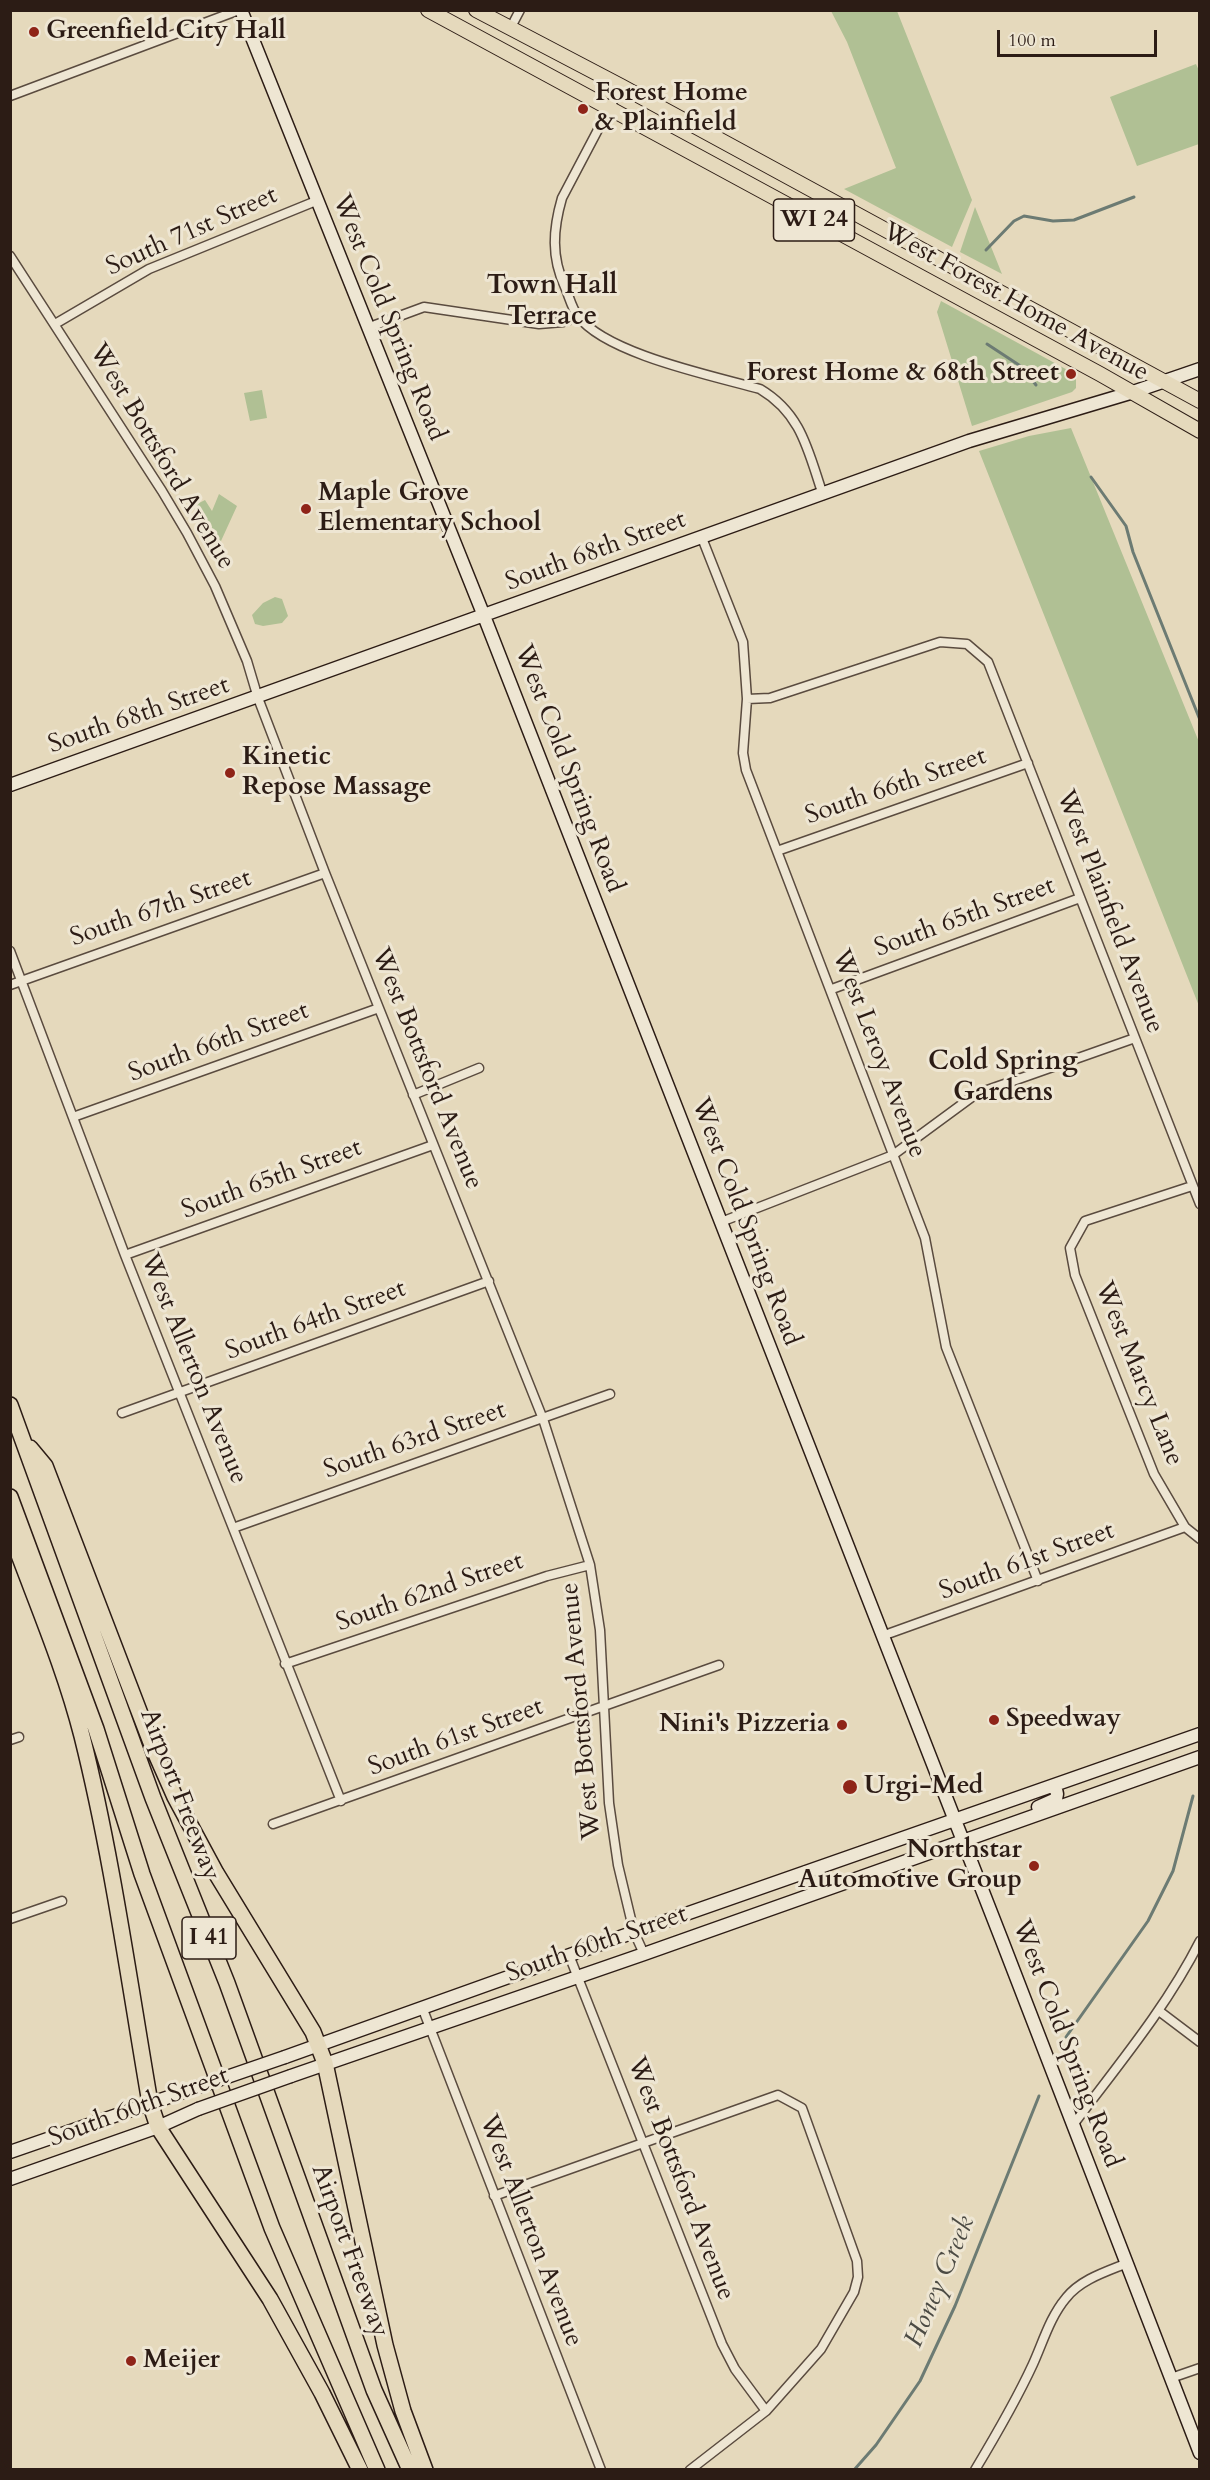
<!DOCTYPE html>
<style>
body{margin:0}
#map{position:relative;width:1210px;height:2480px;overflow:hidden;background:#e5d9bc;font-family:Cardo,serif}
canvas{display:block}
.frame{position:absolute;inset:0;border:12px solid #2c1c15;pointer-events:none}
.scale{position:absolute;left:997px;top:30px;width:160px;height:27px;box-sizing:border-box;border:3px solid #2c1c15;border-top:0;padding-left:8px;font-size:18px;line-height:21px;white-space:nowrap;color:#2c1c15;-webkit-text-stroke:4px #eee6d3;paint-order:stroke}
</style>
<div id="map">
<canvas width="1210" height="2480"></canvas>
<div class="frame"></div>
<div class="scale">100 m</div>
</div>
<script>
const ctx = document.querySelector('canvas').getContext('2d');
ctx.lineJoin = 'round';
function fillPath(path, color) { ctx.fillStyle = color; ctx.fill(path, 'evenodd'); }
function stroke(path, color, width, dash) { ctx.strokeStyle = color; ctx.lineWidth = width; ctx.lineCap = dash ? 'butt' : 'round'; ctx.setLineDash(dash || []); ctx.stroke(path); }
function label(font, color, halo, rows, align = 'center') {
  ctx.font = font + ' Cardo,serif'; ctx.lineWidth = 6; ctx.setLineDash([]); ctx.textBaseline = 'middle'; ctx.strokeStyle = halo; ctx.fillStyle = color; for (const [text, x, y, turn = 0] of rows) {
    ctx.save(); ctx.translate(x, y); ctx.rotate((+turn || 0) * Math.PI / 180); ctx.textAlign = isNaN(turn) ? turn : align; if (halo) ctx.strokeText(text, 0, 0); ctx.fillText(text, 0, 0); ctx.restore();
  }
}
fillPath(new Path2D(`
 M831 11H897L972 200 952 247 844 189 896 168 847 42Z
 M1196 64 1200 73 1199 144 1137 166 1110 97Z
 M975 207 1002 274 960 252Z
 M941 301 1073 373 1076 377V388L1072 392 972 426 937 312Z
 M262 390 267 418 250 421 244 393Z
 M1071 428 1199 742V1006L979 451 1029 436Z
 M219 494 237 506 221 541 208 532 193 506 205 500 212 511Z
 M275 597 282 599 288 616 282 623 263 626 255 624 252 615 263 603Z`), '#b0c094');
stroke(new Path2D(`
 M986 250 1014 221 1024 216 1053 221 1074 220 1134 197
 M987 344 1022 367 1036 385
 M1091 477 1126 526 1133 552 1200 720
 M1066 2037 1148 1921 1173 1871 1193 1796
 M854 2470 876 2445 920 2381 955 2306 1039 2096`), '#6c7b73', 3);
const street = new Path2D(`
 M510 29 520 10
 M621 86 562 198C553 229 551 257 565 287 569 296 572 309 578 316 606 354 714 376 760 389 802 414 808 451 823 495
 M10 96 239 10
 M10 256 162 491 187 533 215 586 247 661 258 698 325 873 543 1419 590 1565 600 1630 609 1803 618 1865 634 1932 644 1954
 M55 324 149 269 316 201
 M367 328 424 307 539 324 563 322 578 317
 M702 538 743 642 747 699 743 753 746 770 925 1238 946 1347 1038 1581
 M747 699 770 698 940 642 967 644 988 662 1200 1204
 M777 851 1028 763
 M10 951 125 1255 341 1801
 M10 985 325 873
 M832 989 1080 898
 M413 1095 479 1068
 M73 1117 379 1008
 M1192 1186 1085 1221 1070 1248 1075 1275 1154 1474 1185 1527 1200 1539
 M721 1222 893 1155 976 1094 1135 1038
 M125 1255 433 1145
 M122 1413 489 1281
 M233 1528 610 1394
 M882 1636 1185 1527
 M285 1664 547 1576 590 1565
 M10 1740 19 1737
 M273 1824 719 1665
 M10 1919 62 1901
 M569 1955 722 2344 735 2369 766 2411
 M422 2007 601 2470
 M1159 2011 1200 2042
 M1073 2125C1118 2065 1166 2008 1200 1941
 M494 2196 778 2095 802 2108 857 2261 858 2277 854 2292 821 2349 766 2411 690 2470
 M1171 2378 1200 2368
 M975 2470C996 2435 1016 2401 1033 2364 1043 2342 1050 2317 1066 2298 1080 2280 1105 2272 1125 2264`);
const secondary = new Path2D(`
 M241 10 484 616 1001 1938 1200 2453
 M10 785 969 441 1130 393 1200 369
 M1038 1807 1056 1799 1057 1794 1055 1785
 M285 2057 623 1936 1200 1734
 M291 2076 644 1954 1200 1757
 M10 2152 192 2089
 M10 2179 158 2127 198 2109`);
const primary = new Path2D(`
 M428 10 1100 374 1200 431
 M476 10 621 86 1200 401`);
const highway = new Path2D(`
 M10 1405 153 1798 227 1983 374 2390 410 2470
 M30 1448 45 1466 152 1745 175 1797 216 1873 313 2032 325 2063 385 2345 403 2411 425 2470
 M10 1497 96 1729 142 1874 272 2228 377 2470
 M14 1517 13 1539C37 1604 65 1669 82 1736 112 1856 129 1981 150 2103L158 2127 270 2299 322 2393 360 2470`);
stroke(street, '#5a4b3f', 11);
stroke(secondary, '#2c1c15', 15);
stroke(primary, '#2c1c15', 16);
stroke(highway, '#2c1c15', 18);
stroke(street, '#eee6d3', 8);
stroke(secondary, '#eee6d3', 12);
stroke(primary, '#e5d9bc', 14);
stroke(highway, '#e5d9bc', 15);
const secondaryBridge = new Path2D(`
 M192 2089 285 2057
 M198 2109 291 2076`);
stroke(secondaryBridge, '#2c1c15', 15, []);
stroke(secondaryBridge, '#eee6d3', 12);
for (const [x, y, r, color] of [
 [34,32,6,"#8f2418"],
 [583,109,6,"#8f2418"],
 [1071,374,6,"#8f2418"],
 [306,509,6,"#8f2418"],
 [230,773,6,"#8f2418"],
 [994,1720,6,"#8f2418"],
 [842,1725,6,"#8f2418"],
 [850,1787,8,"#8f2418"],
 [1034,1866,6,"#8f2418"],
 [131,2361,6,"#8f2418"]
]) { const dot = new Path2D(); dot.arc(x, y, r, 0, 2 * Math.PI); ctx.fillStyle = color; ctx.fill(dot); stroke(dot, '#eee6d3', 2); }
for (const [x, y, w] of [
 [814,220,81],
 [209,1938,54]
]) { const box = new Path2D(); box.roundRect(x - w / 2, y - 21, w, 42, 4.5); ctx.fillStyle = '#eee6d3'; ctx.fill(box); stroke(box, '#2c1c15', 1.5); }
label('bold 24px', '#2c1c15', null, [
 ["WI 24",814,220],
 ["I 41",209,1938]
]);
label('bold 26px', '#2c1c15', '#eee6d3', [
 ["Greenfield City Hall",46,32],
 ["Forest Home",595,94],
 ["& Plainfield",595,124],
 ["Forest Home & 68th Street",1059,374,"right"],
 ["Maple Grove",318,494],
 ["Elementary School",318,524],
 ["Kinetic",242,758],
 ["Repose Massage",242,788],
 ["Speedway",1006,1720],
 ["Nini's Pizzeria",830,1725,"right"],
 ["Urgi-Med",864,1787],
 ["Northstar",1022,1851,"right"],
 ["Automotive Group",1022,1881,"right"],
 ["Meijer",143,2361]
], 'left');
label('26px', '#2c1c15', '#eee6d3', [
 ["South 71st Street",192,232,-24],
 ["West Forest Home Avenue",1015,303,29],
 ["West Cold Spring Road",388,318,68],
 ["West Bottsford Avenue",161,457,59],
 ["South 68th Street",596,552,-20],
 ["South 68th Street",139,716,-19],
 ["West Cold Spring Road",568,769,69],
 ["South 66th Street",896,787,-19],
 ["South 67th Street",161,909,-19],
 ["West Plainfield Avenue",1109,912,69],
 ["South 65th Street",965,918,-20],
 ["South 66th Street",219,1043,-20],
 ["West Leroy Avenue",878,1054,69],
 ["West Bottsford Avenue",426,1069,68],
 ["South 65th Street",272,1180,-20],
 ["West Cold Spring Road",745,1222,69],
 ["South 64th Street",316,1321,-20],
 ["West Allerton Avenue",193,1369,68],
 ["West Marcy Lane",1138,1374,68],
 ["South 63rd Street",415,1441,-19],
 ["South 61st Street",1027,1562,-20],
 ["South 62nd Street",430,1593,-19],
 ["West Bottsford Avenue",582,1711,-95],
 ["South 61st Street",456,1738,-20],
 ["Airport Freeway",179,1795,69],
 ["South 60th Street",597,1945,-19],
 ["West Cold Spring Road",1066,2044,69],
 ["South 60th Street",139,2108,-20],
 ["West Bottsford Avenue",680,2179,69],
 ["West Allerton Avenue",530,2231,69],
 ["Airport Freeway",349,2251,70]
]);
label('bold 27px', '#2c1c15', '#eee6d3', [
 ["Town Hall",552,287],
 ["Terrace",552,318],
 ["Cold Spring",1003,1063],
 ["Gardens",1003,1094]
]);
label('italic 27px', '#4c4b44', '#eee6d3', [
 ["Honey Creek",941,2282,-67]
]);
</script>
